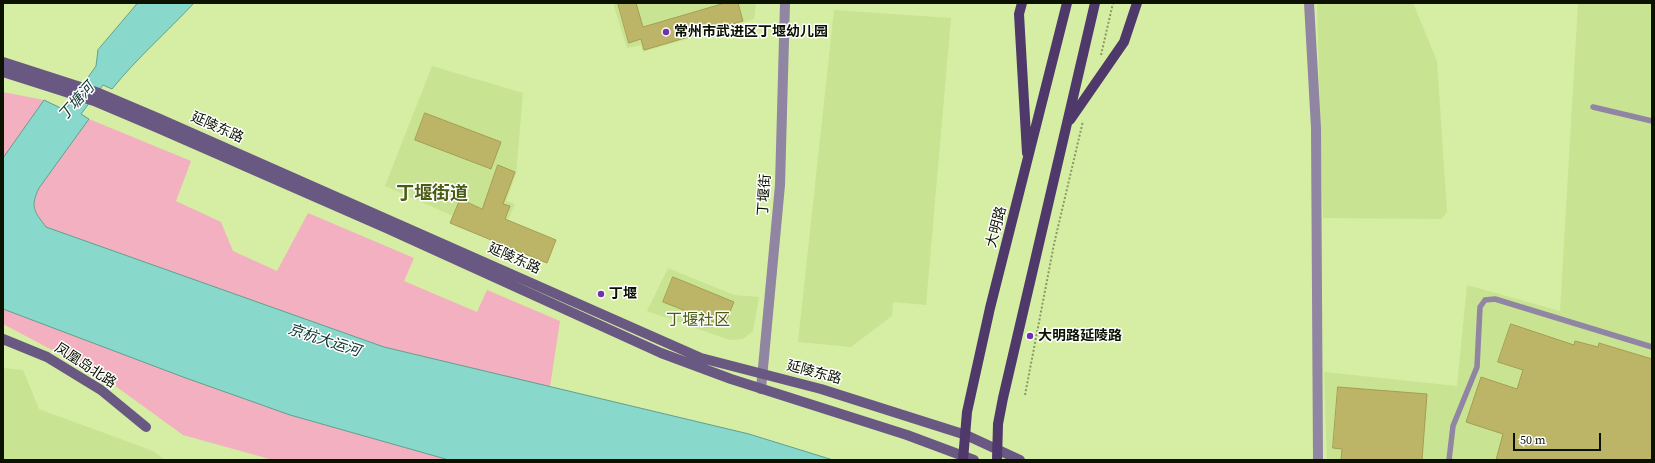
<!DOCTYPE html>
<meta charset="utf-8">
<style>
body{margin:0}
#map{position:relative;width:1655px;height:463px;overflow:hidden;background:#d5eea3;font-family:"Source Serif 4",serif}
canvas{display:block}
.frame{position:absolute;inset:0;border:4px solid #0b1200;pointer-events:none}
.scale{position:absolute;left:1513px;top:433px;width:88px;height:18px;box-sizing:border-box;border:2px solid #0b1200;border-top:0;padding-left:5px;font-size:12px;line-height:14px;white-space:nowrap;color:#0b1200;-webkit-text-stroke:3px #fff;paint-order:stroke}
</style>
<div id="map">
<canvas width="1655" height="463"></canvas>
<div class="frame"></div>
<div class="scale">50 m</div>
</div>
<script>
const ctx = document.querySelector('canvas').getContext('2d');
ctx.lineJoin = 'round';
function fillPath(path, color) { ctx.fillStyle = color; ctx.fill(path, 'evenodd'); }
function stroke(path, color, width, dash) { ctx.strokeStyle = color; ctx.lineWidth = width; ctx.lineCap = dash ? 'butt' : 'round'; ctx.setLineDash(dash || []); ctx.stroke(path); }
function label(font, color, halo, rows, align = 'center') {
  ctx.font = font + ' "Source Serif 4","Noto Sans SC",serif'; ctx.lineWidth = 3; ctx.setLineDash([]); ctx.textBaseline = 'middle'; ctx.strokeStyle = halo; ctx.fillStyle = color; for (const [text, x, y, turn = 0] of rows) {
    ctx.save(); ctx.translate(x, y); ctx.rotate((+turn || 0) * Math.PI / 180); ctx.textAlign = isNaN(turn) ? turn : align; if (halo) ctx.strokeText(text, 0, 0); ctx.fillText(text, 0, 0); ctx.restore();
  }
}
fillPath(new Path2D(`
 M613 3H756L754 19 643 52 641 45 627 48Z
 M1317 3H1413L1437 61 1447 212 1441 219 1323 218Z
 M1578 3H1652V460H1327L1324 372 1457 386 1467 285 1560 311Z
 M834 10 951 18 926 305 893 302 892 316 851 347 798 342Z
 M432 66 523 93 516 174 506 201 515 204 508 220 460 199 453 216 385 186Z
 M668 268 734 295 759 297 753 331 743 339 730 340 647 311Z
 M3 368 23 370 39 409 153 451 165 460H3Z`), '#c8e392');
fillPath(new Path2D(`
 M3 92 44 100 3 158Z
 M89 119 191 161 176 201 221 222 233 251 277 271 308 213 414 258 404 281 477 312 487 290 560 321 550 387 384 347 46 227C34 211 30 207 39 188Z
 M3 309 183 377 290 415 449 460H273L183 435 103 377 3 324Z`), '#f3b0c0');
const water = new Path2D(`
 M138 3H194C167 32 137 58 112 89L103 85 81 114 89 119 39 188C30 207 34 211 46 227L384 347 749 434 833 460H449L290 415 183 377 3 309V158L44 100 65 110 96 66 98 50Z`);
fillPath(water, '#88d8cb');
stroke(water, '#629d8e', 1);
const building = new Path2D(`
 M618 3H636L643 27 725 3H738L743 21 644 50 641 39 629 43Z
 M425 113 501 142 491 169 415 140Z
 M498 165 515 172 503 204 510 206 505 219 556 240 547 263 450 223 460 199 482 209Z
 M673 277 734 302 724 326 663 302Z
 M1511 324 1574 345 1575 341 1598 347 1599 343 1652 359V460H1496L1503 434 1466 422 1481 377 1517 389 1523 370 1498 362Z
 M1338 387 1427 394 1422 460H1341L1342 449 1333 448Z`);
fillPath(building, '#bcb467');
stroke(building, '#a69e51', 1);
stroke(new Path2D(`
 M1101 55 1113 3
 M1025 395 1054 244 1083 121`), '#879964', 2, [2, 2]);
stroke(new Path2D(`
 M1593 107 1652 121
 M1449 460 1453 426 1477 367 1480 307 1485 300 1495 299 1652 347`), '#9085a2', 5.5);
stroke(new Path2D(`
 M1309 3 1316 128 1318 460
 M761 389 780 185 785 3`), '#9085a2', 10);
stroke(new Path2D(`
 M3 62 99 93 158 118 701 358 821 389 966 435 1020 460
 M3 72 94 101 160 129 386 228 661 353 731 379 907 435 974 460
 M3 339 47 357 101 390 146 427`), '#695882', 10);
stroke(new Path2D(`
 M1022 3 1019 14 1027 153
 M1070 120 1124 42 1137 3
 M963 460 967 412 990 308 1067 3
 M997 460 998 424 1003 398 1095 3`), '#4e396a', 10);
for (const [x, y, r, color] of [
 [666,32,4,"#7034aa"],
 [601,294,4,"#7034aa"],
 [1030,336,4,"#7034aa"]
]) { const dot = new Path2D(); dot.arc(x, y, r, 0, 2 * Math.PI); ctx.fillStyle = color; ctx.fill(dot); stroke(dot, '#fff', 1.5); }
label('bold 14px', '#0b1200', '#fff', [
 ["常州市武进区丁堰幼儿园",674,32],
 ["丁堰",609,294],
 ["大明路延陵路",1038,336]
], 'left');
label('14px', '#0b1200', '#fff', [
 ["延陵东路",217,128,24],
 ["丁堰街",765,195,-86],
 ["大明路",997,227,-75],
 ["延陵东路",514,259,24],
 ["凤凰岛北路",85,366,33],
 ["延陵东路",814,373,15]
]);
label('italic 15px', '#103731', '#fff', [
 ["丁塘河",77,102,-48],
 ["京杭大运河",324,341,18]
]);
label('16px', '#4a5c12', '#fff', [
 ["丁堰社区",698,321]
]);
label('bold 18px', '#4a5c12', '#fff', [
 ["丁堰街道",432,194]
]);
</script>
